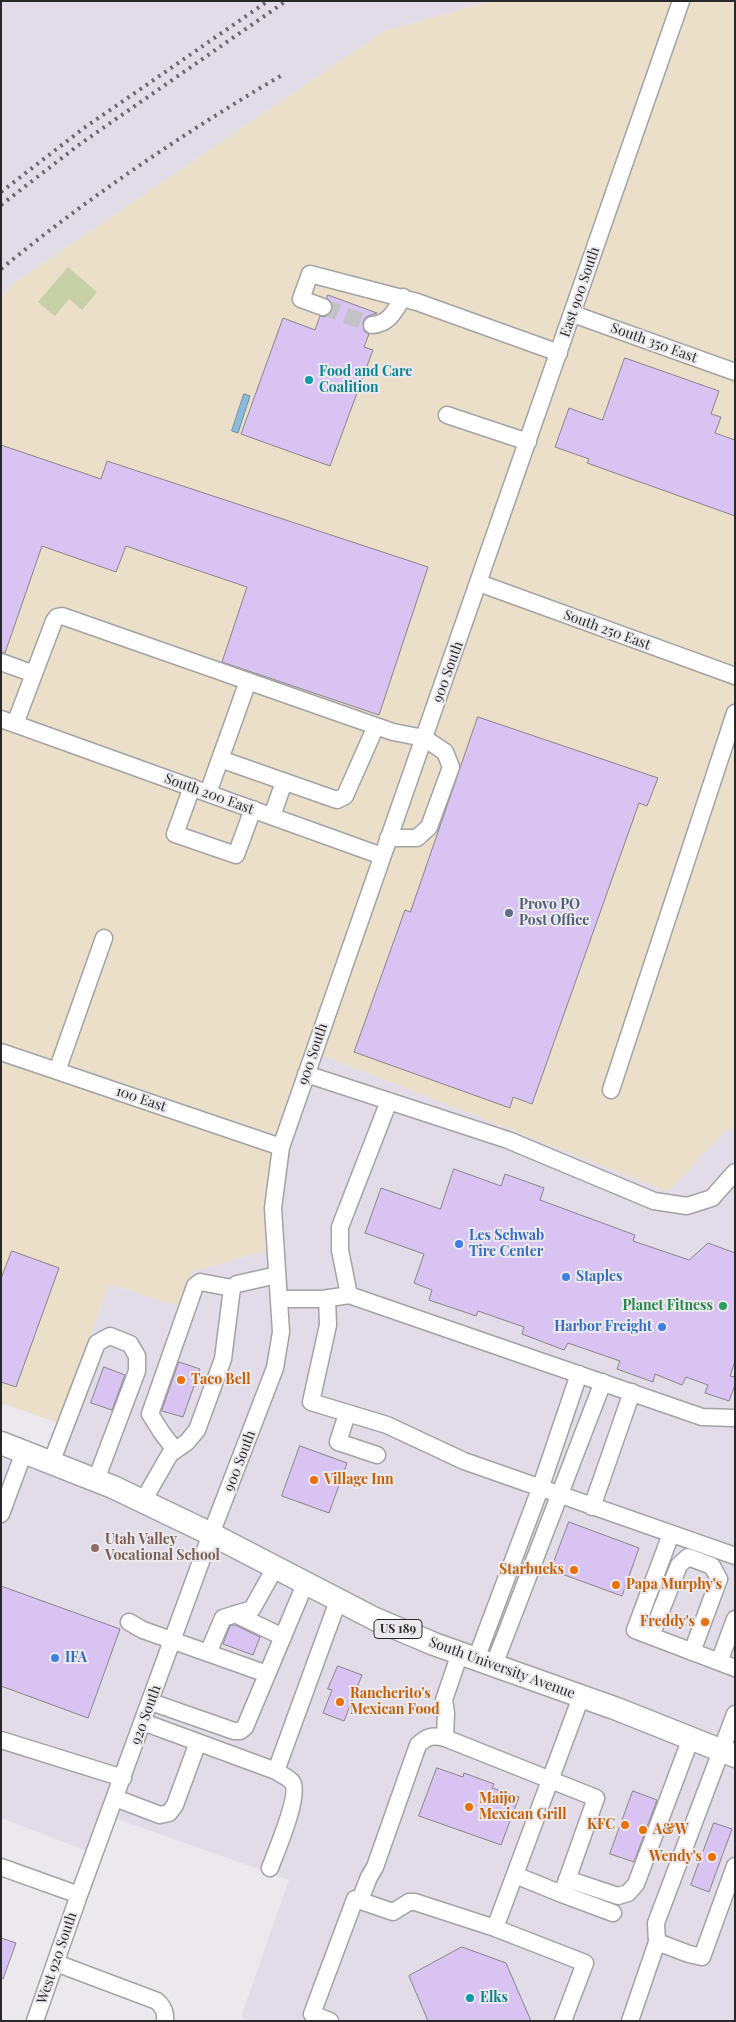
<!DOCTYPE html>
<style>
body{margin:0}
#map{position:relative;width:736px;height:2022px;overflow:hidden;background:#ebe9ed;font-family:"Playfair Display",serif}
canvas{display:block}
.frame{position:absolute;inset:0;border:2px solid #282729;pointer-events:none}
</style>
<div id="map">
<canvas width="736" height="2022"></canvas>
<div class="frame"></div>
</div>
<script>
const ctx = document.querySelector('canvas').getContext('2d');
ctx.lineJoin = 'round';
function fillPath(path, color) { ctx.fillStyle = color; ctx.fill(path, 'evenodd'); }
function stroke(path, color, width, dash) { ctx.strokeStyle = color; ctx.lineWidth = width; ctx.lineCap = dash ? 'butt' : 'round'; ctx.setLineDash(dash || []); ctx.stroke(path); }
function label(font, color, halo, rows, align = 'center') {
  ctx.font = font + ' "Playfair Display",serif'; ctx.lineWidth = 4; ctx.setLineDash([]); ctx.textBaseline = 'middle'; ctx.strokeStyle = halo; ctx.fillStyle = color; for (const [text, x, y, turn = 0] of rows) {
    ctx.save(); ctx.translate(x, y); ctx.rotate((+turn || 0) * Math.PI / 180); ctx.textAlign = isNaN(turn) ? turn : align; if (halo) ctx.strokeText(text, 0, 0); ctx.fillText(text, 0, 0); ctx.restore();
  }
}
fillPath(new Path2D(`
 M1 1H491L384 31 14 283 1 295Z
 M314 1052 668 1192 728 1127 735 1130V2021H252L241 2017 289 1880 109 1816 95 1854 1 1818V1441L47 1457 109 1284 181 1307 193 1271 276 1248 281 1147Z`), '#e1dce7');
fillPath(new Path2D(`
 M491 1H735V1130L728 1128 668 1192 314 1052 281 1147 276 1248 193 1271 181 1307 109 1284 59 1423 1 1403V296L14 283 384 31Z`), '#ebdfca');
fillPath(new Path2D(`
 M68 267 97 292 82 310 69 299 55 316 38 302Z`), '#c7d0a6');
const water = new Path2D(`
 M244 394 250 396 238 433 232 431Z`);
fillPath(water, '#89bcdb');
stroke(water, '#6c8fa6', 1);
const building = new Path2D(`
 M328 295 377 313 366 317 363 322 364 331 369 334 364 347 373 350 330 466 241 434 283 318 315 330 320 316 325 317 332 311 333 305 327 298Z
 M625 358 719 391 711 414 721 417 715 433 735 440V516L587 463 589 459 555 447 569 408 602 420Z
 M1 445 101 479 107 461 428 567 379 715 222 662 247 587 126 546 116 572 42 546 5 653 1 652Z
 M478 717 658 778 647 806 639 803 532 1104 513 1097 510 1108 354 1052 405 910 410 912Z
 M454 1169 501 1186 505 1174 544 1188 540 1200 635 1235 633 1241 689 1260 708 1243 735 1253V1361L730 1376 735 1377V1385L729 1401 705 1393 708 1385 686 1377 682 1385 655 1374 653 1382 617 1369 620 1361 568 1343 564 1350 522 1334 524 1327 478 1311 476 1316 429 1300 432 1290 414 1283 424 1254 365 1233 381 1188 440 1209Z
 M12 1251 59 1268 16 1387 1 1382V1279Z
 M179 1362 200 1369 183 1417 162 1411Z
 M104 1367 125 1375 112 1410 91 1403Z
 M300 1446 347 1463 329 1513 282 1496Z
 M569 1522 639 1548 622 1596 551 1570Z
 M1 1586 120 1629 88 1718 1 1686Z
 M235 1625 260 1637 253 1655 223 1644 230 1626Z
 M338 1666 362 1675 344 1721 323 1713 332 1690 328 1689Z
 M437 1768 463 1777 464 1773 494 1784 492 1788 519 1797 501 1845 419 1816Z
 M633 1791 657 1800 634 1862 610 1854Z
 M714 1823 732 1829 709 1892 691 1885Z
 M1 1938 16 1943 3 1979 1 1978Z
 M462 1947 506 1963 531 2021H428L409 1976Z`);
fillPath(building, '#d9c3f3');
stroke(building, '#88868a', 1);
stroke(new Path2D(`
 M323 307 372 325`), '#c4c2c6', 16, [16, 8]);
const minor = new Path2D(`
 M323 307 301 299 310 274 417 302 559 353
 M573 314 735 372
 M372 325C389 324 395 311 403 297
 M447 415 528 442
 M479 583 735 676
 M1 662 34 674
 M1 719 15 724 54 621 57 617 62 616 393 732 424 738 445 752 451 767 429 827 417 838H388
 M15 724 382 856
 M220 759 337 800 345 796 376 726
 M192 787 175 834 236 855 253 809
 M208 793 248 681
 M272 816 284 782
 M1 1052 281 1147
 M57 1071 104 938
 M306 1074 508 1140 654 1201 687 1206 712 1198 735 1172
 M611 1090 735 713
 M349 1295 340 1250V1227L389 1101
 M327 1298 328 1325 311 1402 387 1425 464 1461 735 1556
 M279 1299H323L349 1295 702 1417 735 1418
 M347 1414 338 1442 377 1455
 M175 1450 162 1433 150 1414 195 1286 200 1282 232 1288
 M51 1463 97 1343 110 1336 130 1344 137 1356V1371L96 1480
 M143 1501 170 1454 187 1442 197 1430 223 1359 232 1288 237 1284 277 1275
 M592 1507 632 1392
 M1 1514 24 1452
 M671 1534 635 1630 735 1668
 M235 1614 283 1637
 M129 1622 143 1630 267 1674
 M651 1636 679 1565 688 1557 712 1566 719 1579 692 1652
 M208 1653 223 1618 252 1609 275 1568
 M476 1659 540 1489 579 1374
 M719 1662 735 1619
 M494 1665 603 1382
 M151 1702 234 1731H240L245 1727 305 1584
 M735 1714 656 1923 657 1942 689 1954 702 1957 735 1866
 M143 1722 276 1771C280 1774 288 1777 292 1782 301 1794 276 1852 270 1868
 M445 1738 446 1713 444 1700 460 1653
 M1 1740 123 1778
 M276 1771 338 1601
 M115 1798 160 1815 169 1813 175 1805 198 1742
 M1 1867 79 1895
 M567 1879 618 1896 628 1893 636 1884 691 1738
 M562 1894 613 1913
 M360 1900 369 1877 375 1867 418 1745C427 1736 433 1735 445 1738L596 1798 562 1894 515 1875
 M495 1928 581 1697
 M56 1963 157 2001C163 2007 166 2012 165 2021
 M35 2021 79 1895 211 1534 275 1368 281 1332 273 1208 281 1147 681 1
 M330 2021 312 2014 355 1899 393 1912 409 1902H415L495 1928 585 1963 563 2021
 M630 2021 657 1942`);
const highway = new Path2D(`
 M1 1443 113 1487 211 1534 375 1619 434 1644 617 1709 735 1756`);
stroke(minor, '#a3a2a5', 19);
stroke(highway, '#a3a2a5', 25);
stroke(minor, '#fff', 16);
stroke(highway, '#fff', 22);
stroke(new Path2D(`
 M1 192 84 128 268 1
 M1 205 80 144 286 1
 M1 269C90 196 184 133 282 75`), '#69686a', 4, [2.5, 5]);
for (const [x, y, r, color] of [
 [309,380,5,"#0f9aa8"],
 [509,913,5,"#5c6f8a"],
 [459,1244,5,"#3f7fe0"],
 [566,1277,5,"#3f7fe0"],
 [723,1306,5,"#2e9e5b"],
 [662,1327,5,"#3f7fe0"],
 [181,1380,5,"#e8710a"],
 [314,1480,5,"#e8710a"],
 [95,1548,5,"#8d6e63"],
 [574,1570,5,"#e8710a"],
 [616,1585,5,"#e8710a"],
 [705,1622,5,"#e8710a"],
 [55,1658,5,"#3f7fe0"],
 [340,1702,5,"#e8710a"],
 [469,1807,5,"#e8710a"],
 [625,1825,5,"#e8710a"],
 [643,1830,5,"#e8710a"],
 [712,1857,5,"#e8710a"],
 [470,1998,5,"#0f9aa8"]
]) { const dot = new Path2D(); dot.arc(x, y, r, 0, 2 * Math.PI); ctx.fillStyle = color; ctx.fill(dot); stroke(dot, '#ebe9ed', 2); }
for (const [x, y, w] of [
 [398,1629,48]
]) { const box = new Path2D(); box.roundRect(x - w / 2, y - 9.5, w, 19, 4); ctx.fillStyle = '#ebe9ed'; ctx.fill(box); stroke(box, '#282729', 1); }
label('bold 12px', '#282729', null, [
 ["US 189",398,1629]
]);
label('14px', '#282729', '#ebe9ed', [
 ["East 900 South",580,292,-71],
 ["South 350 East",654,343,20],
 ["South 250 East",607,630,20],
 ["900 South",448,672,-70],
 ["South 200 East",209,794,20],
 ["900 South",313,1054,-71],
 ["100 East",141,1099,19],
 ["900 South",240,1461,-69],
 ["South University Avenue",502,1668,20],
 ["920 South",146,1715,-70],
 ["West 920 South",57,1958,-71]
]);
label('bold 14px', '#0d838f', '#ebe9ed', [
 ["Food and Care",319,372],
 ["Coalition",319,388],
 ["Elks",480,1998]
], 'left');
label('bold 14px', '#4e5e75', '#ebe9ed', [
 ["Provo PO",519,905],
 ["Post Office",519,921]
], 'left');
label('bold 14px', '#366cbe', '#ebe9ed', [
 ["Les Schwab",469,1236],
 ["Tire Center",469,1252],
 ["Staples",576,1277],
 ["Harbor Freight",652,1327,"right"],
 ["IFA",65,1658]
], 'left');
label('bold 14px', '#27864d', '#ebe9ed', [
 ["Planet Fitness",713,1306]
], 'right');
label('bold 14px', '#c56008', '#ebe9ed', [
 ["Taco Bell",191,1380],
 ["Village Inn",324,1480],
 ["Starbucks",564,1570,"right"],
 ["Papa Murphy's",626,1585],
 ["Freddy's",695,1622,"right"],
 ["Rancherito's",350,1694],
 ["Mexican Food",350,1710],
 ["Maijo",479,1799],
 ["Mexican Grill",479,1815],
 ["KFC",615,1825,"right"],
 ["A&W",653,1830],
 ["Wendy's",702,1857,"right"]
], 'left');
label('bold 14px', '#785e54', '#ebe9ed', [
 ["Utah Valley",105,1540],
 ["Vocational School",105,1556]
], 'left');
</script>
